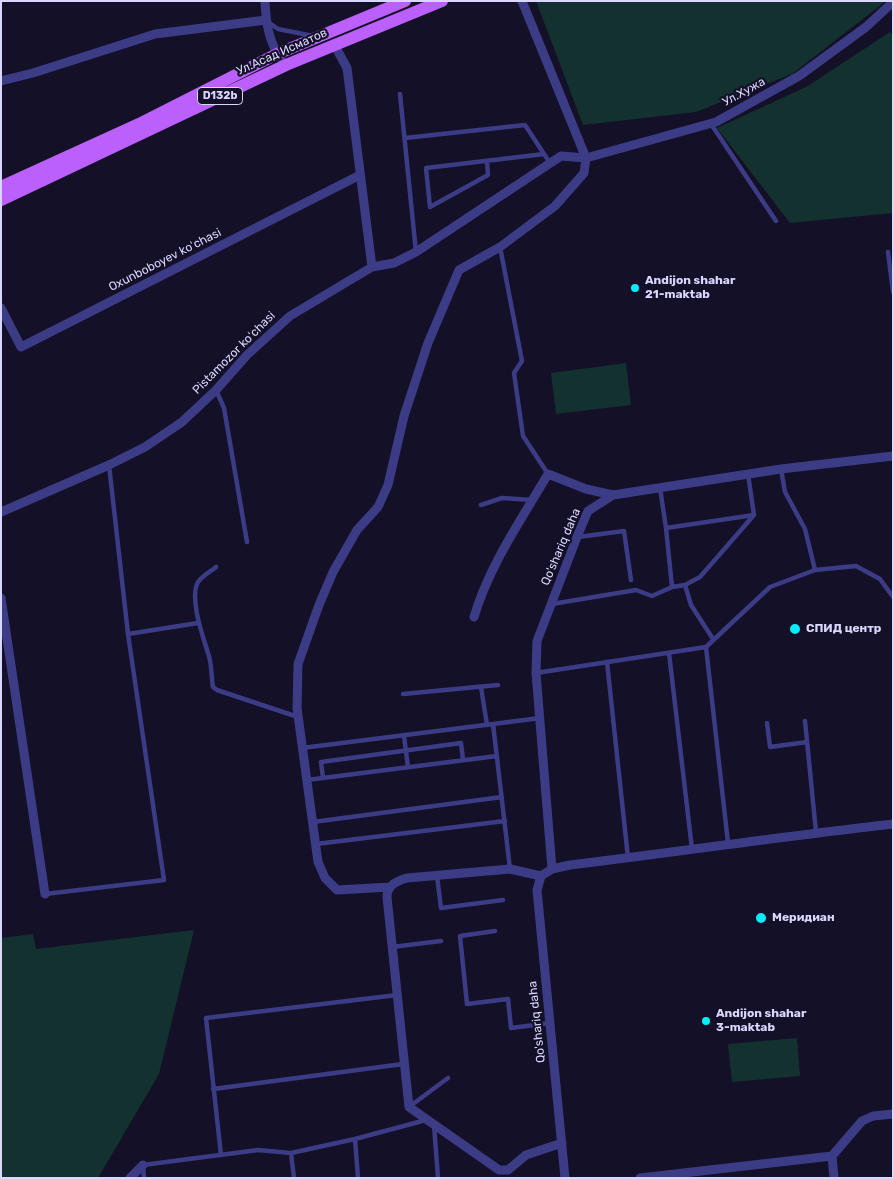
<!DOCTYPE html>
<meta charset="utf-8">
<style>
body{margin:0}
#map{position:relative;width:894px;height:1179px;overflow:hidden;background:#131028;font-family:Rubik,sans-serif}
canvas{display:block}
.frame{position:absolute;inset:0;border:2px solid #dad7fe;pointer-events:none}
</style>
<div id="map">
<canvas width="894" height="1179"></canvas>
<div class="frame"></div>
</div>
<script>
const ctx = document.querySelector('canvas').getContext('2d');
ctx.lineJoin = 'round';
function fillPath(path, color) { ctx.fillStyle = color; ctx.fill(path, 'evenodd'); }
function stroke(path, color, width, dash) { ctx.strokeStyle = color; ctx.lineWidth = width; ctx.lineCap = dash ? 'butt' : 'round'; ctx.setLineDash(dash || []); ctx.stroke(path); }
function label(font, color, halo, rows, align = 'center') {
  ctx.font = font + ' Rubik,sans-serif'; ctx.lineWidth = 4.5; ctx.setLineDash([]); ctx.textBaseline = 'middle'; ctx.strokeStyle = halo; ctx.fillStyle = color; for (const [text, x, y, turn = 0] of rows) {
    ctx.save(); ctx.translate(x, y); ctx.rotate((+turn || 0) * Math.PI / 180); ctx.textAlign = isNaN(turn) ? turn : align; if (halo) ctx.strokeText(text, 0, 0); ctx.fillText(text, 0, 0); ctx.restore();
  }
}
fillPath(new Path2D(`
 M536 1H886L792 74 696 112 583 125Z
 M890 32 893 36V213L790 223 717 128 806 87Z
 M626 363 631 405 556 414 551 373Z
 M194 930 159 1074 98 1178H1V938L33 934 36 949Z
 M797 1038 800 1076 732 1082 728 1044Z`), '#13322f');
stroke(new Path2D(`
 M268 22 278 29 313 36
 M400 94 416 252
 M711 124 776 221
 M405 138 525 125 550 163
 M487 161 488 175 430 207 426 168 544 154
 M500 247 522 361 514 373 523 436 548 474
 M888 252 893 292
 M216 390 224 408 247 542
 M781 469 785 492 805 529 815 570
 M660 488 666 528 754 515
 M481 505 502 498 532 500
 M666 528 672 587 685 585
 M578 537 624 531 631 580
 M216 567C210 572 203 575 198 582 189 598 203 637 208 653 212 663 211 676 213 687L217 690 298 717
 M552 604 636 590 652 596 672 587
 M128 634 198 623
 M713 639 691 605 685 585 700 577 754 515 748 474
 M706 647 728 843
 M669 653 692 849
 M607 662 628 858
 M536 673 706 647 770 587 815 570 856 566 880 579 893 597
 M481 687 487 725
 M403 694 498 685
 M805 721 816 832
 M767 723 770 747 807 742
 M404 736 408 767
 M302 748 493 724
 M323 778 321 762 461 743 463 760
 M307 780 497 756
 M313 822 502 797
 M316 844 505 821
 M510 869 493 724 540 718
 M437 876 441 908 503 900
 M45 894 164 880 128 634 109 465
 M495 931 460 936 467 1004 508 999 511 1028 550 1023
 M392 947 441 941
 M213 1089 403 1064
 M409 1107 448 1078
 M434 1125 438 1178
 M221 1155 206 1018 397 995
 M144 1178 143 1165 258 1150 291 1153
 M294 1178 291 1153 355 1139
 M358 1178 355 1139 426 1120`), '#3c3c86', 4.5);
stroke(new Path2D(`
 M265 1C266 21 268 42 281 58
 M334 44 347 68 372 267
 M1 81 33 73 155 34 266 20
 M1 308 21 347 360 175
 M1 512 109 465 145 447 182 422 216 390 247 355 290 316 372 267 394 263 416 252 561 156 586 158 716 122 799 76 866 27 893 2
 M1 598 45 894
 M474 617C489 566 521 520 548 474L586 489 613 495
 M552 869 536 673 537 641 577 537 588 511 613 495 781 469 893 456
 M541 876 510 869 407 878C397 881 387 885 387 897L409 1107 499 1170H508L526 1155 562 1143
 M390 887 337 890 325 878 318 862 297 708 298 664 319 605 333 572 357 530 378 507 388 485 404 416 428 343 459 270 500 247 555 206 584 173 586 158 522 1
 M832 1156 834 1178
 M130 1178 143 1165
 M565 1178 537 890 541 876 552 869 570 865C678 852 785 836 893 824
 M640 1178 832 1156 862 1121 873 1116 893 1114`), '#3c3c86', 9);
stroke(new Path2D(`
 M1 187 139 124 277 54 405 1
 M1 200 286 65 442 1`), '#bc60fd', 12);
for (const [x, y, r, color] of [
 [635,288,5,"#07ecfb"],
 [795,629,6,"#07ecfb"],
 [761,918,6,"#07ecfb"],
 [706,1021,5,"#07ecfb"]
]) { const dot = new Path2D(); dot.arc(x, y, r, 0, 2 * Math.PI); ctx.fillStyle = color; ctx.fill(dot); stroke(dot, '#131028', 2); }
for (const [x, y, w] of [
 [220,96,45]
]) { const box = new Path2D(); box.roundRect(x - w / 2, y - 8.5, w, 17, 4); ctx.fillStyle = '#131028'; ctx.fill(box); stroke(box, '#dad7fe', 1); }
label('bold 11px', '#dad7fe', null, [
 ["D132b",220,96]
]);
label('12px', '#dad7fe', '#131028', [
 ["Ул.Асад Исматов",282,52,-24],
 ["Ул.Хужа",744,92,-29],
 ["Oxunboboyev koʻchasi",165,260,-27],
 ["Pistamozor koʻchasi",234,353,-45],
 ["Qo'shariq daha",561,547,-67],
 ["Qo'shariq daha",537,1022,-96]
]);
label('bold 12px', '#dad7fe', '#131028', [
 ["Andijon shahar",645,281],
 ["21-maktab",645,295],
 ["СПИД центр",806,629],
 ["Меридиан",772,918],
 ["Andijon shahar",716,1014],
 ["3-maktab",716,1028]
], 'left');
</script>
